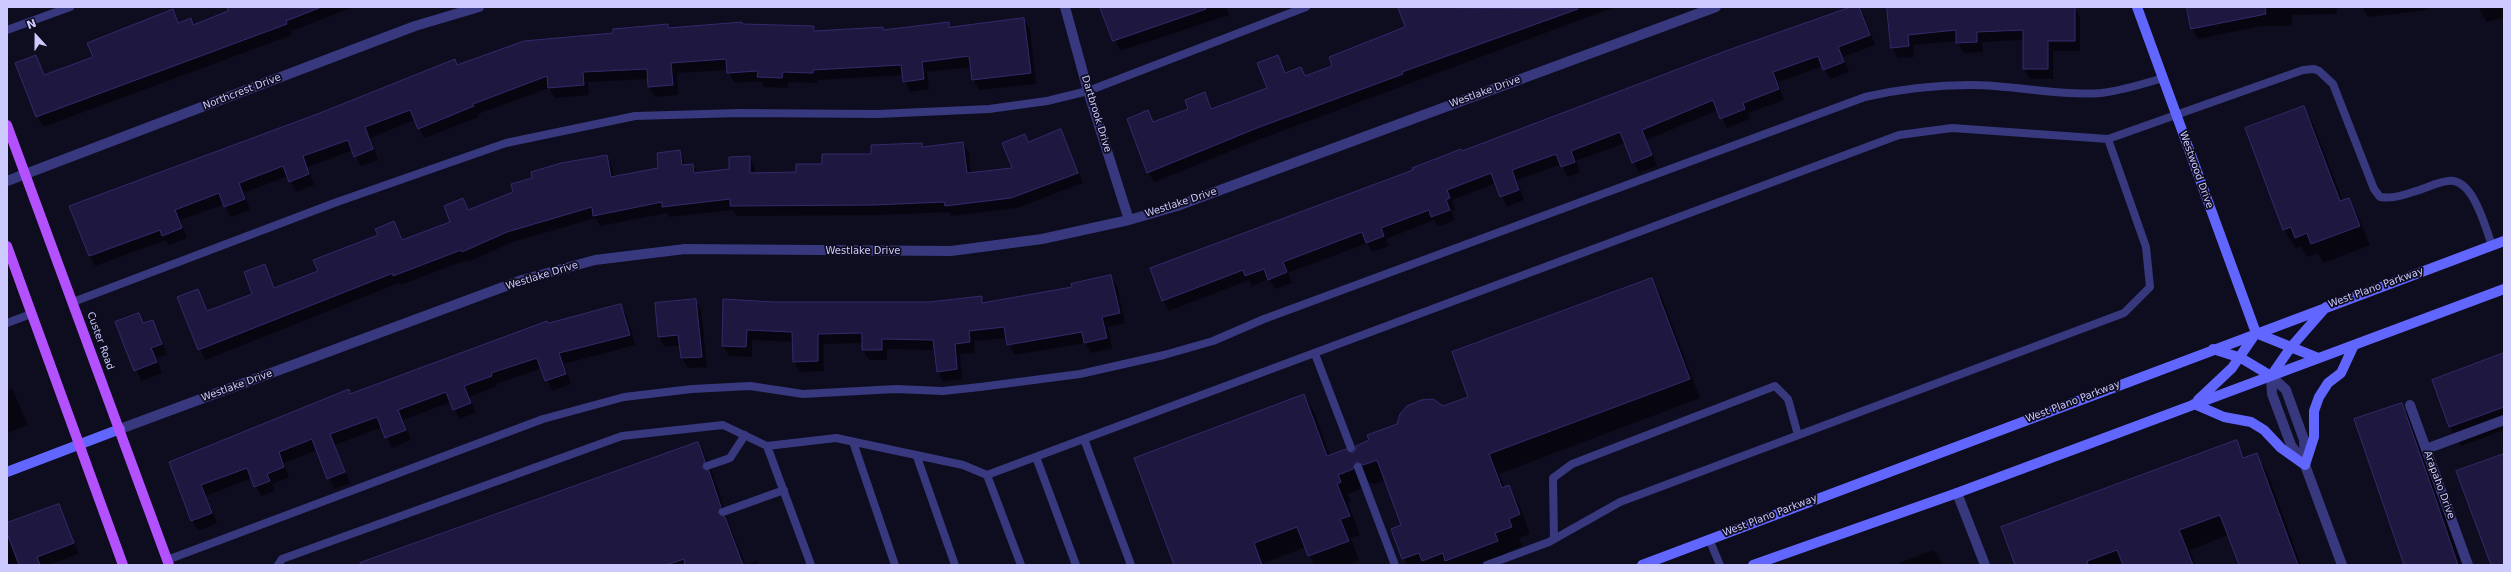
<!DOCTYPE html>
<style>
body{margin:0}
#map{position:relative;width:2511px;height:572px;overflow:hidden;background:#0e0c1f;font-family:"DejaVu Sans",sans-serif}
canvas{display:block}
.frame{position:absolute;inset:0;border:8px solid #cdcaff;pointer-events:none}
.north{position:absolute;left:16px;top:16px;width:40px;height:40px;-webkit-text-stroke:3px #0e0c1f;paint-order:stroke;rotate:339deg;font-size:11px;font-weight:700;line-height:16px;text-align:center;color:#cdcaff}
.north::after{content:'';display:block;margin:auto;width:14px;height:18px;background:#cdcaff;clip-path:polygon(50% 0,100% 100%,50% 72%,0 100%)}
</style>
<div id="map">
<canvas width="2511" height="572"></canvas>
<div class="frame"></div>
<div class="north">N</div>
</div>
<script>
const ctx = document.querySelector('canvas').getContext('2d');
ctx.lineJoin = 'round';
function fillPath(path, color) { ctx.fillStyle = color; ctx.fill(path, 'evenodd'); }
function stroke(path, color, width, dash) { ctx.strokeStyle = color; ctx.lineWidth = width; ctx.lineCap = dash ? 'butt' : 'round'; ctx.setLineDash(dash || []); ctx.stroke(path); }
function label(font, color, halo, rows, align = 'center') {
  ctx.font = font + ' "DejaVu Sans",sans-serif'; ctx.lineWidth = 3.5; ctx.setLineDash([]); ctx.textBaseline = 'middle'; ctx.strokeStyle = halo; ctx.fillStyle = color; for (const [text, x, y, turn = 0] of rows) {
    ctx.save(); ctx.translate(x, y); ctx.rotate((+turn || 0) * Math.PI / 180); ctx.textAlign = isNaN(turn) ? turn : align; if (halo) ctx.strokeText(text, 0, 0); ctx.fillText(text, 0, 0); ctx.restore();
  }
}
fillPath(new Path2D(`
 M228 7H354L291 31 292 35 43 127 37 116 35 56 45 76 94 57 172 11 179 24 191 19 194 26 230 12Z
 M1101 7H1226L1229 15 1120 51Z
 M1399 7H1421L1423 11 1434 7H1615L1263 138 1154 182 1148 172V111L1154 123 1189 109 1204 93 1213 110 1268 88 1278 56 1287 74 1301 68 1306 77 1334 66 1407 28Z
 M1854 7H1859L1864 16 1875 45 1843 57 1849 72 1830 79 1823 66 1778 82 1784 100 1748 113 1750 119 1727 128 1718 110 1647 140 1657 166 1639 173 1625 143 1576 161 1580 172 1568 177 1561 164 1517 180 1524 200 1507 207 1496 183 1452 200 1455 209 1451 210 1455 220 1438 227 1434 220 1386 239 1389 246 1372 252 1367 243 1288 273 1292 283 1275 289 1269 279 1252 286 1249 280 1169 311 1163 301 1151 269Z
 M1888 7H2074L2080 17V51H2053V79H2030L2024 69V40L1982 42 1983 52 1963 53 1957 41 1913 45 1914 57 1898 58 1892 48Z
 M2188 7H2337V14L2292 15V26H2261L2198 39 2192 29Z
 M2362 7H2427L2428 10 2368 17Z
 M2479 7H2504V18L2486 22Z
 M1024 19 1030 29 1036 84 979 90 973 79 971 67 927 72 929 89 910 92 903 75 818 80V83L788 82V88L764 87 761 81 734 83 728 70 677 73 678 95 655 97 649 87 648 79 588 82 589 95 555 98 549 88 478 114 479 117 424 138 415 120 370 138 378 160 361 166 353 150 308 167 314 185 296 192 288 176 244 193 250 210 231 217 224 204 180 220 187 238 169 245 166 240 95 266 90 257 165 229 164 227 90 256 71 207 320 114 454 60 458 66 668 26 669 29 743 25 814 27 817 32 882 28 884 31 948 23 951 27Z
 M2303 107 2314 126 2343 201 2348 199 2359 218 2370 245 2323 263 2318 253 2307 257 2301 246 2295 248 2284 229Z
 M1060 130 1083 183 1017 208 952 216 949 212 880 215 737 216 733 210 669 217 667 213 600 226 596 218 513 242 468 262 467 260 400 285 399 283 205 360 179 298 198 290 208 312 254 294 264 265 275 288 319 272 379 235 394 223 403 241 451 222 463 200 469 211 606 156 612 167 614 177 659 169 679 151 686 166 693 165 698 174 730 170 749 157 755 167V174L797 173 921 144 924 147 963 143 969 153 971 174 1013 169 1025 135 1029 142Z
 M1111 276 1117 286 1125 323 1108 327 1112 348 1091 353 1085 343 1014 355 1007 338 974 341 975 353 960 354 962 379 943 382 938 372 935 350 887 349V360H869L863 350V343L823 344 824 371 800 372 794 362 793 342 752 340V357L729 356 723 346 774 303H929L981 297 985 303 1073 288Z
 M1651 279 1662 298 1700 398 1499 474 1505 488 1508 487 1520 506 1530 534 1519 538 1522 546 1505 553 1508 561 1496 565H1407L1392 530 1402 526 1385 480 1375 484 1367 481 1364 488 1348 494 1351 502 1348 503 1360 535 1351 538 1359 561 1347 565H1314L1306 547 1264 563 1265 565H1175L1304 395 1315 414 1330 456 1353 454 1443 407 1470 397Z
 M695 300 701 310 707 367 688 368 682 358 680 345 665 347 659 337Z
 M621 305 627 316 635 345 564 364 571 384 552 391 542 368 496 384 497 386 469 397 476 413 459 419 451 402 403 420 411 440 392 448 382 427 335 445 350 483 334 489 317 450 284 463 289 477 272 484 275 491 261 496 252 478 206 496 217 523 198 531 192 520 170 463 348 391 351 395 548 324Z
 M138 314 144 324 153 321 167 354 157 358 162 373 141 381 117 322Z
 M2504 354V430L2461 446 2450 427 2433 380Z
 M12 388 28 425 7 433V390Z
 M2402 404 2413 423 2462 565H2406Z
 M2236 441 2246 458 2256 455 2268 474 2301 565H2240L2228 535 2190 550 2195 565H2016Z
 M698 443 709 462 731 529 746 565H357Z
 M58 505 79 554 48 565H7V524Z
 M1934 550 1943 565H1894Z
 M757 561 759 565H746Z`), '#0007');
const building = new Path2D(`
 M227 7 319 8 286 21 287 24 36 117 15 63 36 55 44 75 93 57 87 43 173 9 178 23 191 18 193 25 228 11Z
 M1100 7H1206V9L1113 41Z
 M1398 7 1578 9 1402 72 1403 74 1257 128 1147 173 1127 119 1148 110 1153 122 1188 109 1185 100 1205 92 1211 109 1267 88 1257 63 1278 55 1285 73 1301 67 1305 76 1332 66 1329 57 1405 27Z
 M1851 7H1859L1870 35 1838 47 1844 62 1823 70 1818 56 1773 72 1779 89 1743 103 1745 109 1720 119 1713 100 1642 130 1652 155 1632 163 1620 132 1571 151 1575 162 1561 167 1556 154 1512 170 1519 190 1500 197 1491 173 1447 190 1450 198 1446 200 1450 210 1431 217 1429 210 1381 228 1384 236 1366 243 1362 232 1283 262 1287 272 1268 280 1264 269 1245 276 1243 270 1162 301 1150 268 1413 170 1412 168 1461 149 1462 151 1723 52Z
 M1887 7H2075V41H2048V69H2023V30L1977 32V42L1956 43V30L1908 35 1909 46 1891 48Z
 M2187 7H2265L2266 14 2191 29Z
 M1024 18 1031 73 972 80 969 56 922 62 924 79 903 82 901 65 813 70V73L783 72 782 78 757 77 758 71 727 73 726 59 671 63 673 85 648 87 647 69 583 72 584 85 548 88 547 76 473 104 474 106 418 129 410 110 365 127 373 149 354 157 348 140 303 156 309 174 289 182 283 166 239 183 245 199 224 207 219 193 175 210 182 228 162 236 160 230 89 256 69 206 320 113 455 59 457 65 524 41 613 33V29L668 24V28L742 22 743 24 814 26V31L883 27V30L949 22V27Z
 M2304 106 2340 201 2349 198 2360 226 2311 244 2307 233 2295 238 2291 227 2283 230 2245 128Z
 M1061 129 1078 173 1011 198 945 206 944 202 874 205 730 206V199L662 207V202L593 216 592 207 507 232 462 252 461 250 393 276V273L198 350 177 297 198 289 207 311 252 294 244 272 265 264 274 288 318 271 313 260 378 235 375 229 394 221 402 240 450 222 444 206 463 198 468 210 513 192 511 184 532 178 531 172 561 163 607 155 611 177 658 168 657 153 680 150 682 165 693 164 694 173 729 169V157L750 156V173L796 172V164H822V154H871V145L922 143V147L963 142 967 173 1012 168 1002 143 1025 134 1028 142Z
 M1111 275 1120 313 1102 317 1107 338 1084 343 1082 332 1007 345 1004 327 969 331 970 342 955 344 957 369 937 372 933 340 882 339V350H862V333L818 334V361L793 362 792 332 747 330 746 347 722 346 723 299 774 302H929L982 296V303L1072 287 1071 284Z
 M1652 278 1690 379 1489 454 1502 488 1509 485 1520 514 1509 519 1512 527 1495 533 1498 541 1445 561 1443 553 1422 561 1419 553 1402 559 1391 529 1401 525 1377 460 1363 465 1356 462 1353 469 1338 475 1341 482 1337 484 1350 516 1340 519 1349 541 1308 556 1297 527 1254 543 1262 565H1174L1134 458 1304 394 1327 456 1346 449 1353 453 1356 449V446L1369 440 1367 435 1397 424 1400 414 1407 406 1421 400 1433 399 1443 406 1468 397 1452 352Z
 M696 299 702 357 681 358 678 335 658 337 655 303Z
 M621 304 630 335 559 353 566 374 545 381 537 358 491 373 492 376 464 386 471 403 453 410 446 392 398 410 406 430 385 438 377 417 330 434 345 472 327 479 312 439 279 452 284 467 267 474 270 481 254 487 247 468 201 485 212 513 191 521 169 462 349 389 350 394 547 321 548 323Z
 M139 313 143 323 153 320 162 344 151 348 157 362 134 371 115 322Z
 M2504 353V407L2449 427 2432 380Z
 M2402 403 2435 497 2458 565H2404L2389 521 2354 419Z
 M2237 440 2243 458 2257 453 2298 565H2239L2220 515 2179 530 2193 565H2123L2117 550 2087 561 2088 565H2015L2001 527Z
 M698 442 705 461 702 468 709 471 721 507 718 513 725 517 743 565H685L684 559 666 565H361L360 563Z
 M2504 454V565H2491L2456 471Z
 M59 504 74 543 37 557 40 565H19L7 533V523Z`);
fillPath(building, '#1e1840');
stroke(building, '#332a6c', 1);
stroke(new Path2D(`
 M7 30 70 7
 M73 302 337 202 506 143 635 116 739 113 878 114 989 109 1047 101 1088 91 1306 7
 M7 323 31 314
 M1315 354 1351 448
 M1084 439 1131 565
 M853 442 895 565
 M767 446 836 438 963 465 987 475
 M917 457 955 565
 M1036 457 1076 565
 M707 466 730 458 745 435
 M1358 467 1395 565
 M723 512 784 490
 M1554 539 1553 478 1572 464 1775 386 1788 399 1798 435
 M1709 539 1720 565
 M167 560 543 419 624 397 692 389 750 386 803 394 896 389 943 391 980 387 1080 374 1164 355 1213 341 1264 319 1865 97C1900 89 1935 85 1971 85 2014 85 2057 96 2101 93 2121 91 2143 84 2163 78
 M278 565 282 559 622 436 723 425 767 446 811 565
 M1021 565 987 475 1899 135 1952 128 2108 139
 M1487 565 1549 542 1620 502 2124 313 2150 287 2146 247 2108 139 2303 70 2314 69 2319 71 2333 84 2374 189 2380 197C2393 199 2404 195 2416 191 2426 188 2438 182 2448 181 2473 177 2485 227 2492 245`), '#37387e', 8);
stroke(new Path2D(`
 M1065 7 1088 91 1129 220
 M7 181 415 26 479 7
 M2271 376 2272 394 2291 445 2305 465 2342 565
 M2271 376 2286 390 2304 440 2305 464
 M2410 405 2468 565
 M120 429 522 280 595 260 685 249 951 251 1042 239 1129 220 1177 206 1716 7
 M2426 449 2504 420
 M1957 493 1985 565`), '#37387e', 10);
stroke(new Path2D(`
 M2137 7 2256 333
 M2256 333 2318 358
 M2213 349 2241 358 2271 376
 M2271 376 2291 347 2326 307
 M2198 400 2232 368 2256 333
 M2194 404 2224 417 2251 422 2264 430 2281 448 2305 465 2314 437V411L2319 397 2328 383 2341 373 2354 345
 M7 472 120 429
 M1642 565 2504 241
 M1753 565 1957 493 2504 289`), '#6166ff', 10);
stroke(new Path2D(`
 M7 125 169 565
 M7 246 123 565`), '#b451ff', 10);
label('10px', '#cdcaff', '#0e0c1f', [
 ["Northcrest Drive",242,92,-21],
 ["Westlake Drive",1485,92,-20],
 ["Dartbrook Drive",1096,114,73],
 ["Westwood Drive",2196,170,70],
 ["Westlake Drive",1181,203,-18],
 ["Westlake Drive",863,251],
 ["Westlake Drive",542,276,-17],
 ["West Plano Parkway",2376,288,-20],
 ["Custer Road",100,341,70],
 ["Westlake Drive",237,386,-20],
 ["West Plano Parkway",2073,402,-21],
 ["Arapaho Drive",2439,485,70],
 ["West Plano Parkway",1770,516,-21]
]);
</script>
